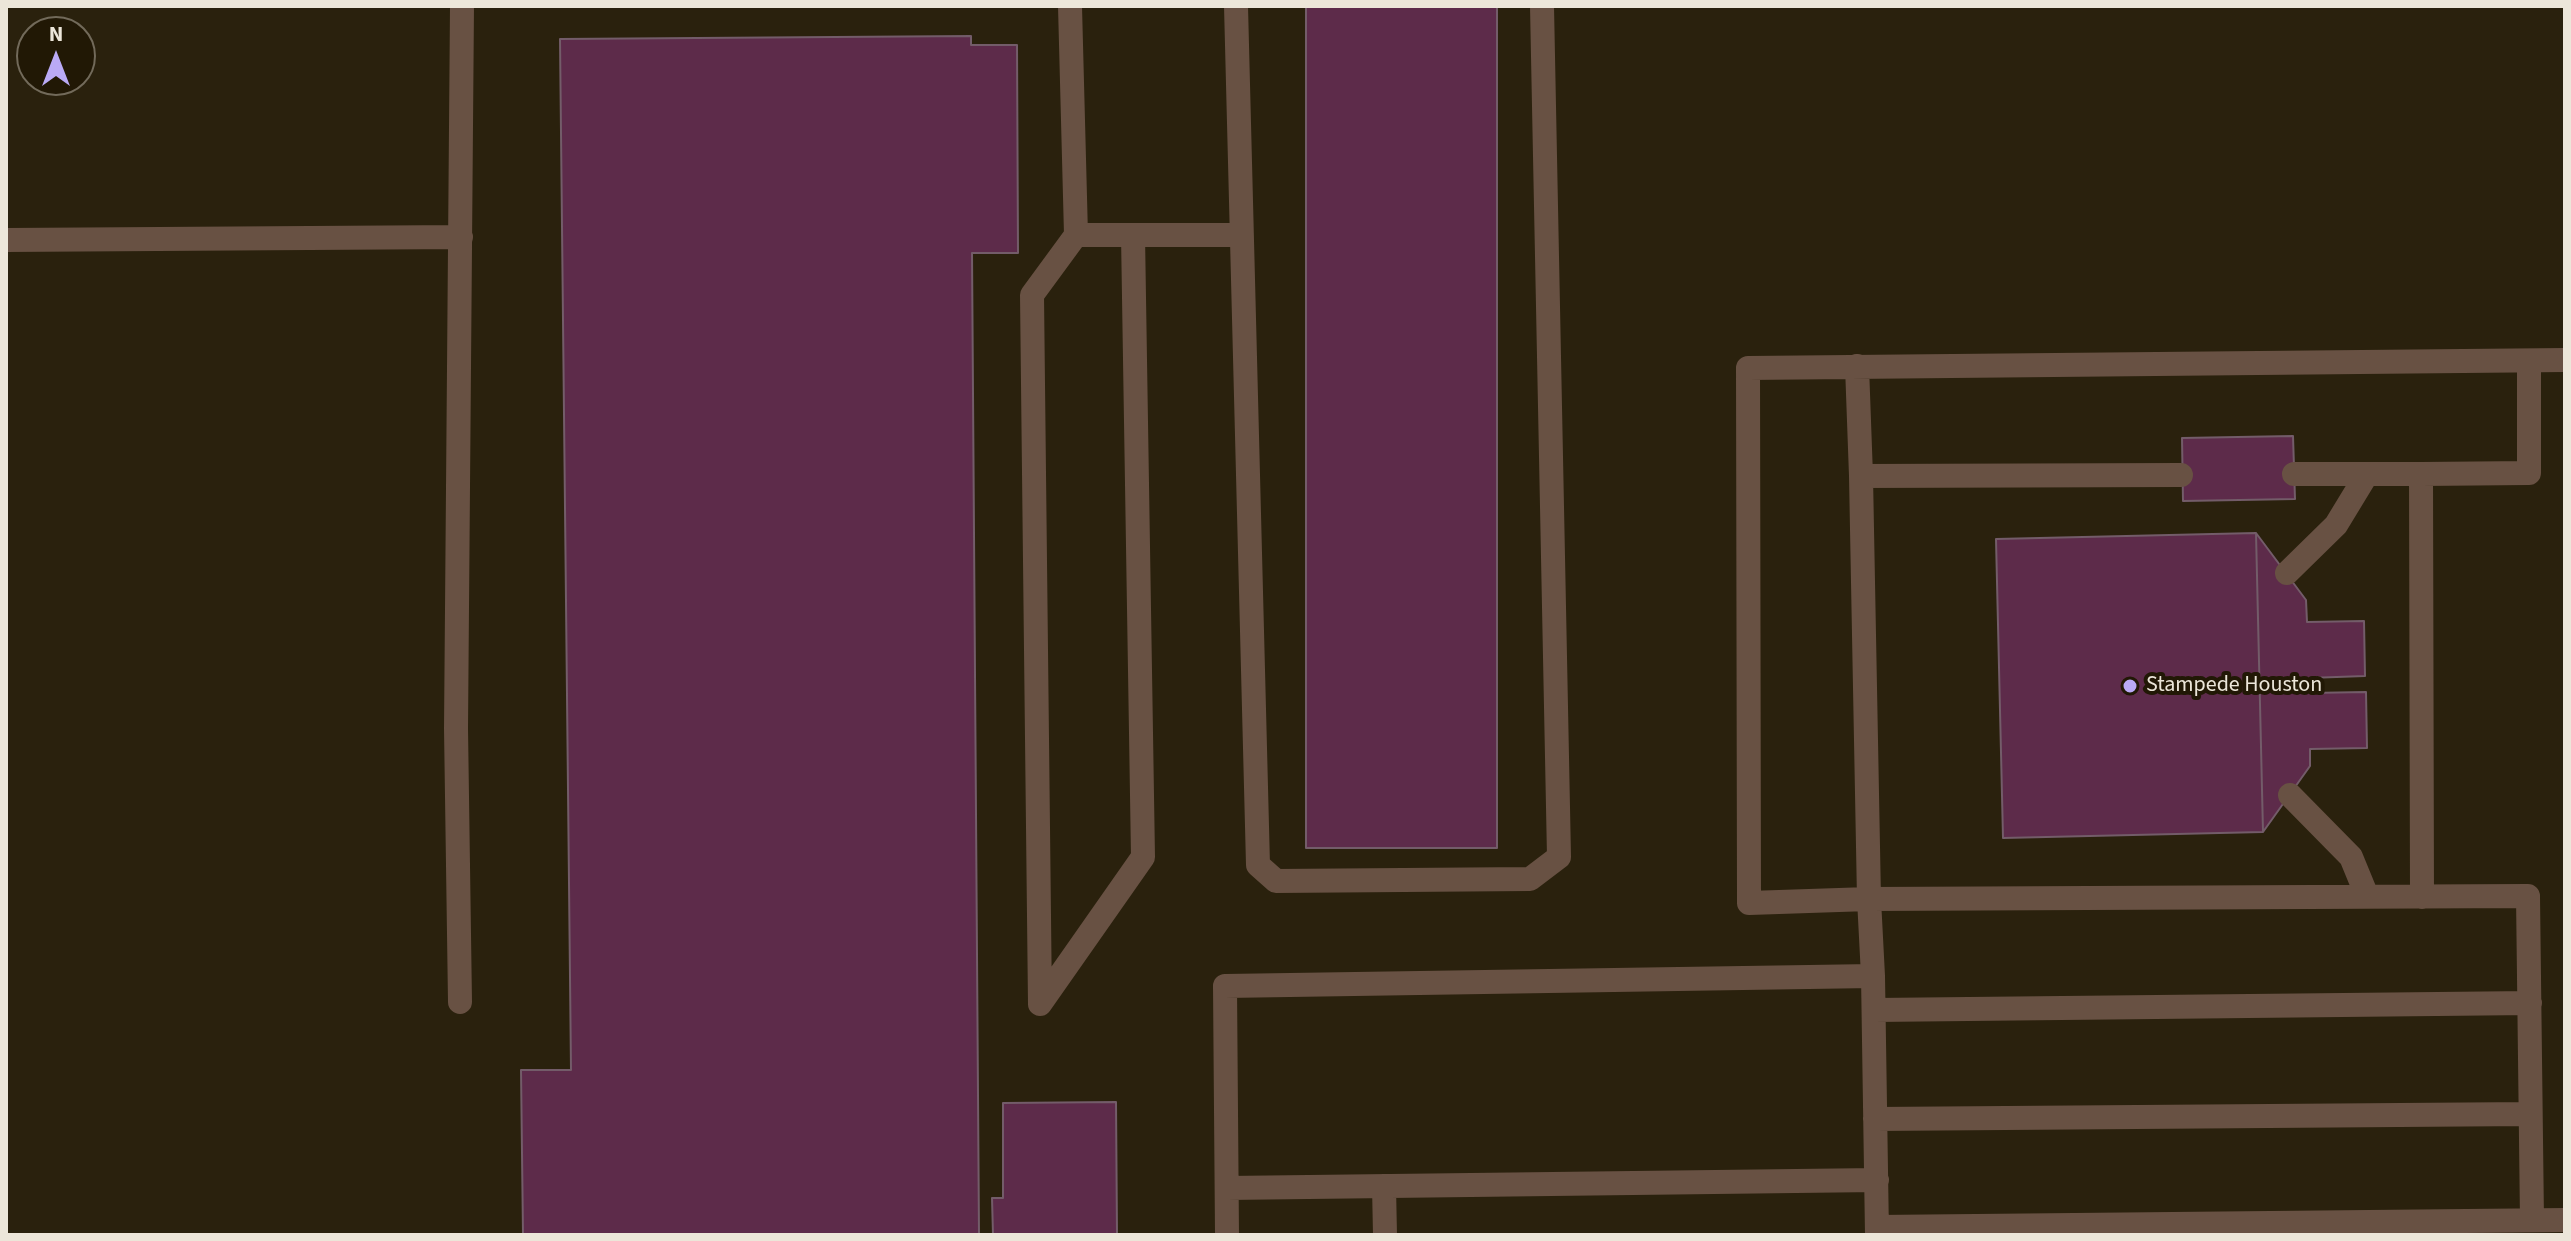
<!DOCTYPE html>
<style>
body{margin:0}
#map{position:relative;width:2571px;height:1241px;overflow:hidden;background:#2a210d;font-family:"Source Sans 3",sans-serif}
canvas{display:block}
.frame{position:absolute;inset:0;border:8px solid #ece6d9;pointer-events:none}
.north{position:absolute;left:16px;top:16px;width:80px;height:80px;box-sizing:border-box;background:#211805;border:2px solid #726a5a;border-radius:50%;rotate:0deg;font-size:22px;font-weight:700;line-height:32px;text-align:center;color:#ece6d9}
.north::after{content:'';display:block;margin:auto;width:28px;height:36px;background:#baaaf6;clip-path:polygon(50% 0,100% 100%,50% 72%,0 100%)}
</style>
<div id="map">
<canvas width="2571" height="1241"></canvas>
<div class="frame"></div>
<div class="north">N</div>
</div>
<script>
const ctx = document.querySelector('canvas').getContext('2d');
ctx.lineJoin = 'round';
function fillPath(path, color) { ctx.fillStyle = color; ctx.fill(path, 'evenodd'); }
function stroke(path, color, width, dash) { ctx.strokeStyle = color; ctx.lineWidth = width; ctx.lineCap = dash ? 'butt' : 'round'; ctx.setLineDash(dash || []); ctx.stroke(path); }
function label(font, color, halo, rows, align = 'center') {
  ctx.font = font + ' "Source Sans 3",sans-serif'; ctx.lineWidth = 8; ctx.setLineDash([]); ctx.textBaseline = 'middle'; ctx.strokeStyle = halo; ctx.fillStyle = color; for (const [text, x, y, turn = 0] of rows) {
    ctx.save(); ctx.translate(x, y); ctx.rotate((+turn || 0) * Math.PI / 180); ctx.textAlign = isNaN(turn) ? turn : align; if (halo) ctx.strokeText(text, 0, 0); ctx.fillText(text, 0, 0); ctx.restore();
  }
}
const building = new Path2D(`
 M1306 6H1497V848H1306Z
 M971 36V45H1017L1018 253H972L979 1235H523L521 1070H571L560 39Z
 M2293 436 2295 499 2183 501 2182 438Z
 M2256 533 2306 600 2307 622 2364 621 2365 676 2308 678 2309 693 2366 692 2367 748 2310 749V766L2263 832Z
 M2256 533 2263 832 2003 838 1996 539Z
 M1116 1102 1117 1235H993L992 1198H1003V1103Z`);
fillPath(building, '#5d2b4a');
stroke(building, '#735c69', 2);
stroke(new Path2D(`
 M1236 6 1258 865 1276 881 1530 879 1559 857 1542 6
 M1076 235H1241
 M6 240 461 237
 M1857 366 1861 476
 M2294 474H2421
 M2287 573 2336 525 2367 474
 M2290 795 2351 857 2367 896
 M2422 897 2421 474 2529 473V361
 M1873 976 1869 899 1861 476 2181 475
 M460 1002 456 728 462 6
 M1040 1004 1032 295 1076 235 1070 6
 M1040 1004 1143 857 1133 235
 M1875 1010 2530 1003
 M1875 1119 2530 1114
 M1384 1186 1385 1235
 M1227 1188 1877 1180
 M2532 1220 2528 896 1869 899 1749 903 1748 368 2565 360
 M1877 1227 2565 1220
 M1227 1235 1225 986 1873 976 1877 1235`), '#685143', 24);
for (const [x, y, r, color] of [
 [2130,686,8,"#baaaf6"]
]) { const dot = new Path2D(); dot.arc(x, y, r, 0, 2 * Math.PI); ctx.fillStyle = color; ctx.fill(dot); stroke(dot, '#211805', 3); }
label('22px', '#ece6d9', '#211805', [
 ["Stampede Houston",2146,686]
], 'left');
</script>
